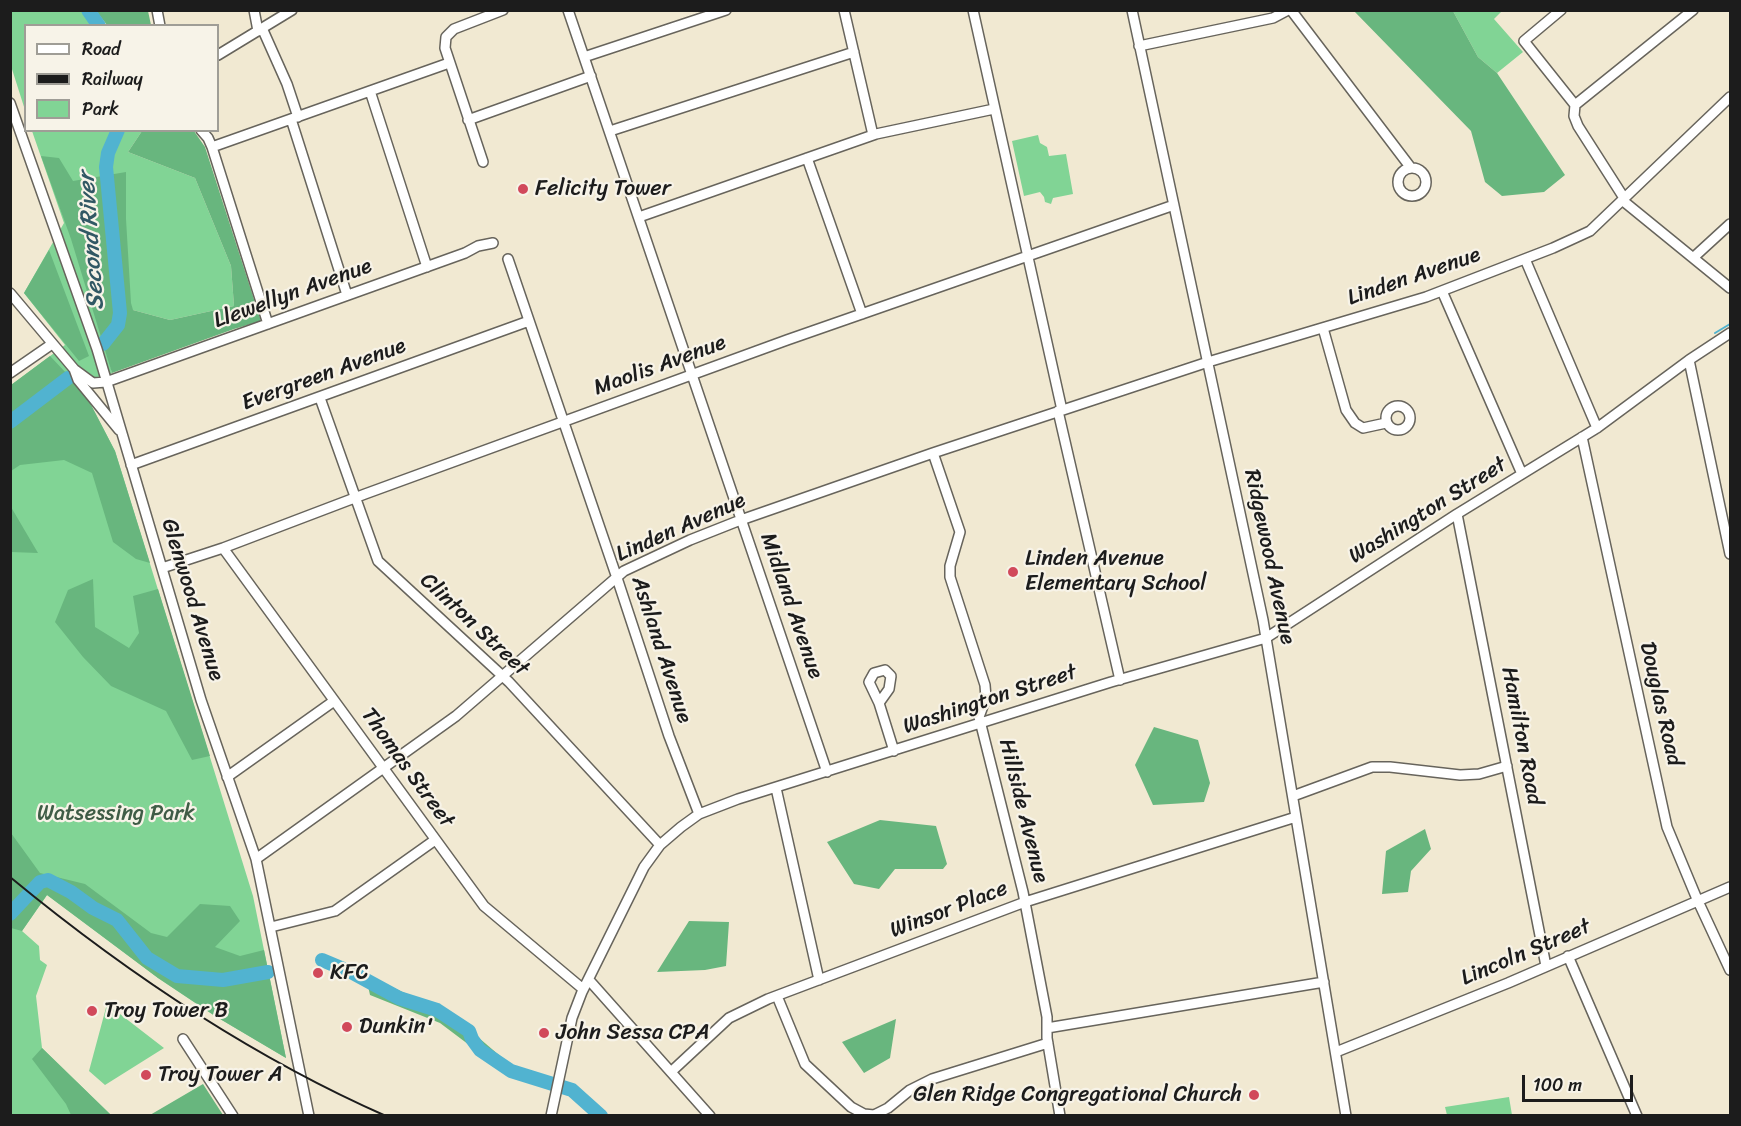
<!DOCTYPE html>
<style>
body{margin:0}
#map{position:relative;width:1741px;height:1126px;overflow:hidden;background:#f1e9d2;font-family:Sriracha,sans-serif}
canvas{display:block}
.frame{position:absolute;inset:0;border:12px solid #1c1c1c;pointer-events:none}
.legend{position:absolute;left:24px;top:24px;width:195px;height:108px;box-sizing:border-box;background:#f7f3e8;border:2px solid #9f9d96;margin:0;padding:8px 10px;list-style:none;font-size:18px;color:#1c1c1c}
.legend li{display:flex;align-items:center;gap:12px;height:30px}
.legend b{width:30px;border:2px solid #9f9d96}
.scale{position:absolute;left:1522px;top:1075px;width:111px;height:27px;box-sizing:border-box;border:3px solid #1c1c1c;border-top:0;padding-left:8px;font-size:18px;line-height:21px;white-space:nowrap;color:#1c1c1c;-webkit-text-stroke:4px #f7f3e8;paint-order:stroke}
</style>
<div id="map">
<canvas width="1741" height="1126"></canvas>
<div class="frame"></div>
<ul class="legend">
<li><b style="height:8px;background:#fff"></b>Road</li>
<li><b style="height:8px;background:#1c1c1c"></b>Railway</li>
<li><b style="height:16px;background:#81d495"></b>Park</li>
</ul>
<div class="scale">100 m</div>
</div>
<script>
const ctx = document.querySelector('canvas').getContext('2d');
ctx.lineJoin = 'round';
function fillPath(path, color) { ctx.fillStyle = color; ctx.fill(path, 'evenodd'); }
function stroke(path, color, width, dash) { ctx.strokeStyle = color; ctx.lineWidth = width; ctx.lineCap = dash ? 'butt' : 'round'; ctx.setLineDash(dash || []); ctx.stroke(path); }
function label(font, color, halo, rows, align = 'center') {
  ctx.font = font + ' Sriracha,sans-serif'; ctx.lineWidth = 4.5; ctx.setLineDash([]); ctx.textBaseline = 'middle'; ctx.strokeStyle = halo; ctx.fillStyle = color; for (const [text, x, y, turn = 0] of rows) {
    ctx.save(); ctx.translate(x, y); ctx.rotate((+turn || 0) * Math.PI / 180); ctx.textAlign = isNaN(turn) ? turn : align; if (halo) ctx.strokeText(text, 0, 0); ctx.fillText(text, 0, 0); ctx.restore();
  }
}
fillPath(new Path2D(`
 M10 11H83L97 25 26 26 25 110 11 66Z
 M1453 11H1502L1494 19 1523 52 1497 73 1478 57Z
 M32 131H142L128 152 195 178 231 266 234 306 170 320 133 310 108 353 112 373 85 394 115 451 253 896 286 1058 215 1016 158 978 47 895 22 931 39 946 40 960 47 965 36 996 42 1048 111 1115H11V385L65 345 24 293 64 223Z
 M1038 135 1040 143 1047 147 1049 156 1066 154 1073 194 1053 198 1051 204 1045 202 1044 197 1040 192 1024 196 1012 141Z
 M107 1004 164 1048 105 1085 89 1071Z
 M1509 1097 1512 1115H1447L1445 1107Z`), '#81d495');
fillPath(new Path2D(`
 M96 11H148L151 25H107Z
 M1354 11H1453L1478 57 1497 73 1565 175 1544 192 1502 196 1485 182 1471 131Z
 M142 131H194L205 147 261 321 234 329 112 373 71 239 41 156 59 158 73 181 126 172V219L131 303 133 310 170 320 234 306 231 266 195 178 128 152Z
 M49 250 89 356 79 361 24 293Z
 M50 356 85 393 115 451 150 563 136 559 113 542 92 473 64 460 20 465 11 471V385Z
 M11 507 38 553 11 552Z
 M93 579 95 627 129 648 139 633 133 596 158 589 210 756 192 760 166 711 111 686 83 657 55 622 68 590Z
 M1154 727 1198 740 1210 783 1204 802 1153 805 1135 765Z
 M880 820 936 826 947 864 943 869H895L879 889 854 884 827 842Z
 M1425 829 1431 849 1411 871 1408 892 1382 894 1386 851Z
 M11 833 40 873 85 884 151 933 167 937 200 904 230 906 240 921 215 947 240 956 264 950 286 1058 215 1016 158 978 47 895 22 931 11 928Z
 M689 921 729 922 726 966 705 970 657 972Z
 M349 967 452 1015 506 1061 509 1075 440 1023 370 995 368 986Z
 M896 1019 890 1058 864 1073 842 1042Z
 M42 1048 111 1115H71L66 1104 32 1059Z
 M203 1084 223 1115H150Z`), '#68b67e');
stroke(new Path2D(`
 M1715 333 1730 324`), '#51b3d0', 2);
stroke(new Path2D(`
 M88 10 99 26
 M103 344 118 325 120 313 106 167 108 153 118 130
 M10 422 68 378
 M10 914 40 882 48 880 71 892 93 908 117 920 147 958 177 976 223 980 268 972
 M322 960 353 973 399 998 437 1010 469 1031 472 1039 480 1050 511 1071 572 1090 601 1116`), '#51b3d0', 14);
const minor = new Path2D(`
 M157 10 160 26
 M254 10 258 31
 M568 10 827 772
 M844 10 873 135
 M973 10 1062 410
 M1132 10 1263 620 1346 1116
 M1291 10 1411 168
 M1561 10 1524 41 1575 105 1574 116 1578 126 1624 198
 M262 28 287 84 298 117
 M1139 46 1273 18 1288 10
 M218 55 292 10
 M584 57 726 10
 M370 91 427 267
 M10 103 97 349 201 700 256 859 309 1116
 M1575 105 1693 10
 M291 119 347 295
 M468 120 591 76
 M201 130 208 138 212 147 268 324
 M610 131 854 52
 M212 147 449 63
 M807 158 862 314
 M483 162 445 48 446 37 454 29 503 10
 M1398 182a14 14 0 1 1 28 0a14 14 0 1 1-28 0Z
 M1622 200 1730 288
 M639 217 876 134 994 109
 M1694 257 1730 224
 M508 259 617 578 669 736 699 814
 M1525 259 1597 428
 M1442 291 1522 474
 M10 293 74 369 78 380 119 430
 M1323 328 1346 410 1355 423 1363 428 1386 423
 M1689 360 1730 554
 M74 369 93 383 106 382 465 253 478 246 493 243
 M10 373 52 344
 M320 398 378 561 509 682 660 845
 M1386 418a12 12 0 1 1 24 0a12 12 0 1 1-24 0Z
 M1058 411 1120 680
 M1582 437 1667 827 1697 899 1730 970
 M933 453 960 532 950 566V577L985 685 986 698 979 717 1023 892 1047 1017V1038L1060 1116
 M131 465 529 321
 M1457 514 1546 966
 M223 548 484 906 583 989
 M162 568 223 548 365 494 787 340 1174 205
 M879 703 869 682 874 673 885 670 891 676 889 689 879 703 894 751
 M227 777 334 701
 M776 788 819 980
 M1293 796 1372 767H1390L1460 775 1479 774 1507 766
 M256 859 456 716 624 571 690 540 738 521 933 453 1208 362 1426 297 1553 248 1590 231 1730 97
 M271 927 335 911 435 840
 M1568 956 1637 1116
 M589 980 710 1116
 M777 996 805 1064 851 1107 864 1114 874 1115 888 1108 910 1090 932 1079 1048 1043
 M1047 1028 1324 982
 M183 1039 233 1116
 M1336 1052 1508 983 1730 887
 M672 1071 729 1018 768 999 1025 902 1296 817
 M551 1116 572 1018 582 992 644 867 660 845 681 827 699 814 738 799 1111 682 1266 638 1457 514 1597 428 1689 360 1730 333`);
stroke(minor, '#67645c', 12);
stroke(minor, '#fff', 9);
stroke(new Path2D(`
 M10 877C124 971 250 1056 386 1116`), '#1c1c1c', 2);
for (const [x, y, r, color] of [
 [523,189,6,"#d1495b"],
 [1013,572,6,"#d1495b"],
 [318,973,6,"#d1495b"],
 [92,1011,6,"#d1495b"],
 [347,1027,6,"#d1495b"],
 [544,1033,6,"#d1495b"],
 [146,1075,6,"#d1495b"],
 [1254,1095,6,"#d1495b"]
]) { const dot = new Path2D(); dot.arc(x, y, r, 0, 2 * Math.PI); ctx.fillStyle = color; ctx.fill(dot); stroke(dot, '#f7f3e8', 2); }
label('22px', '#1c1c1c', '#f7f3e8', [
 ["Felicity Tower",535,189],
 ["Linden Avenue",1025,559],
 ["Elementary School",1025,584],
 ["KFC",330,973],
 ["Troy Tower B",104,1011],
 ["Dunkin'",359,1027],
 ["John Sessa CPA",556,1033],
 ["Troy Tower A",158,1075],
 ["Glen Ridge Congregational Church",1242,1095,"right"]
], 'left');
label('22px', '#1c1c1c', '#f7f3e8', [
 ["Linden Avenue",1414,277,-19],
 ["Llewellyn Avenue",293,294,-20],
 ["Maolis Avenue",660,366,-20],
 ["Evergreen Avenue",324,375,-20],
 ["Washington Street",1428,511,-32],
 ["Linden Avenue",681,528,-24],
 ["Ridgewood Avenue",1269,557,78],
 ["Glenwood Avenue",192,600,73],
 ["Midland Avenue",791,606,71],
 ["Clinton Street",474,625,43],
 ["Ashland Avenue",661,650,72],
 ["Washington Street",990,700,-18],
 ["Douglas Road",1660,704,77],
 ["Hamilton Road",1521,736,79],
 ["Thomas Street",407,768,54],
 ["Hillside Avenue",1023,811,76],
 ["Winsor Place",949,910,-21],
 ["Lincoln Street",1526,953,-23]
]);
label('22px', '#3f5c46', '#f7f3e8', [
 ["Watsessing Park",116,814]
]);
label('italic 24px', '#315864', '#f7f3e8', [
 ["Second River",92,241,-94]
]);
</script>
